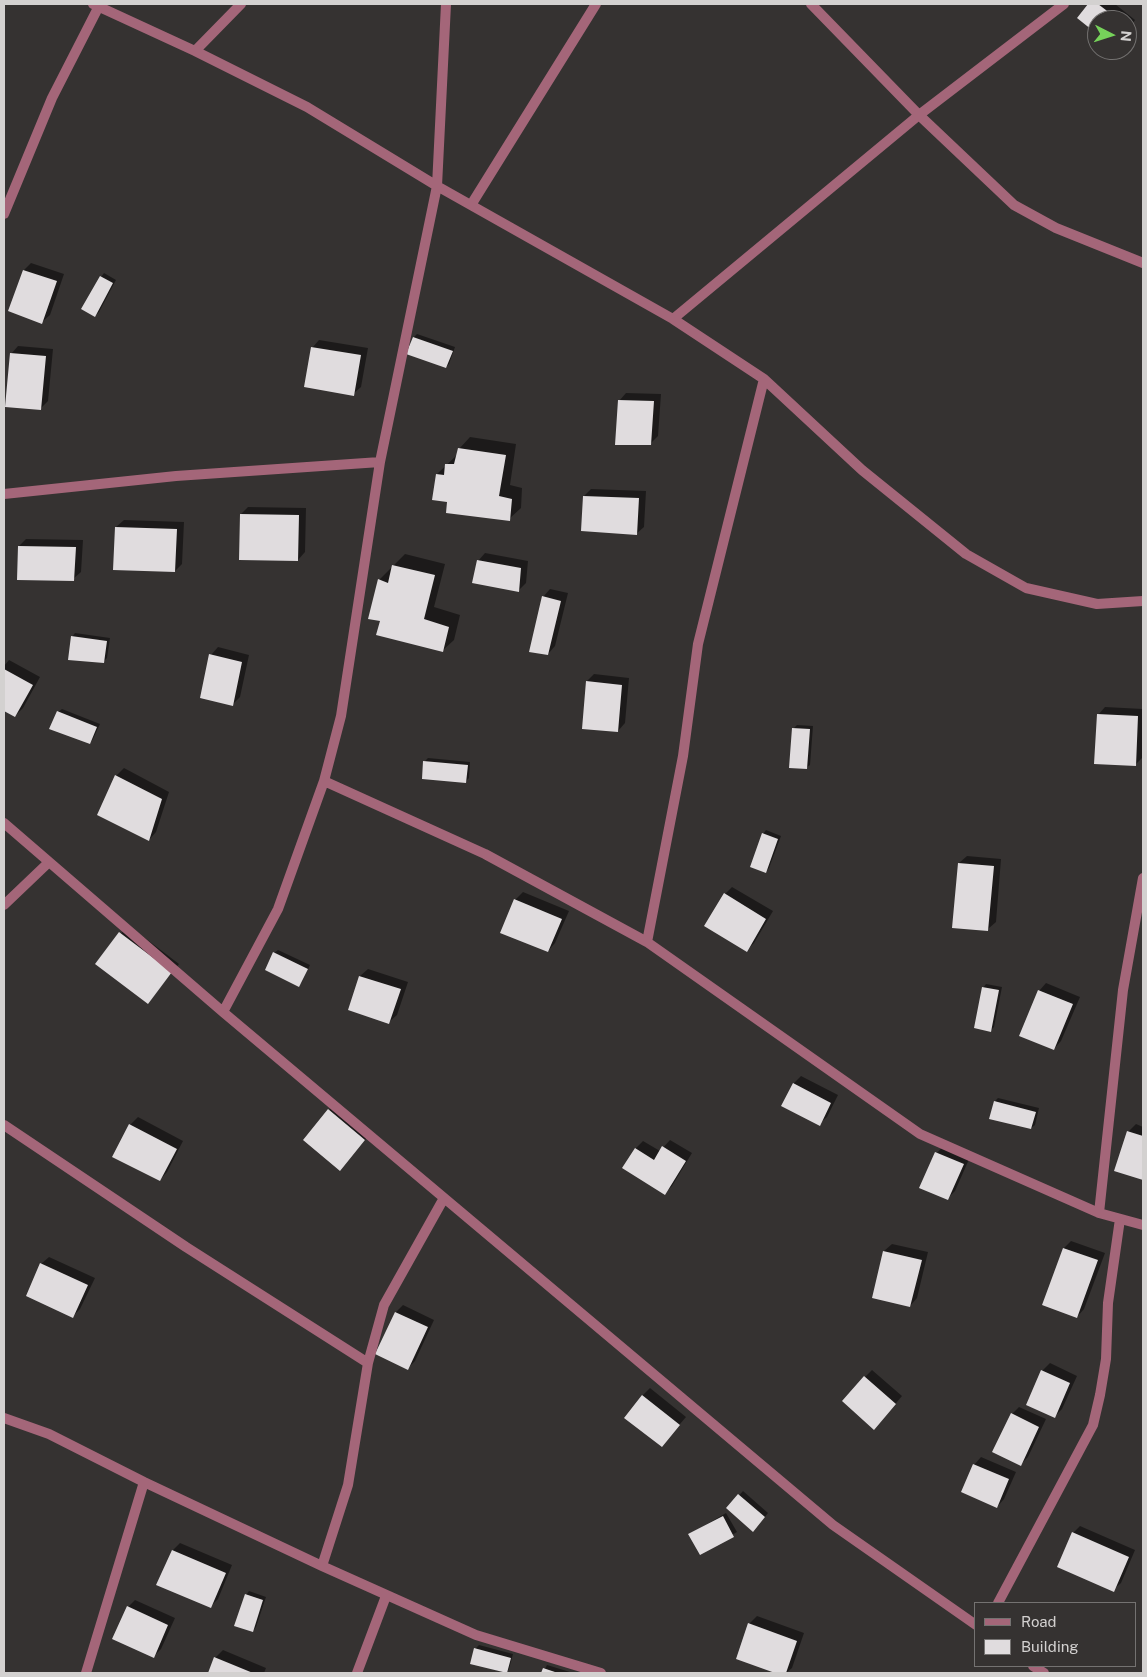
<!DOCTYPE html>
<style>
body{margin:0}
#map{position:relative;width:1147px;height:1677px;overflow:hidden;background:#353231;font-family:"Public Sans",sans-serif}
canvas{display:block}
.frame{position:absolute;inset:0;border:5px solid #d3d1d0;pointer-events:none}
.legend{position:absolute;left:974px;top:1602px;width:162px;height:65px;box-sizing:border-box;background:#353231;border:1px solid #747271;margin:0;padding:6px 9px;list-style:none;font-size:15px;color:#d3d1d0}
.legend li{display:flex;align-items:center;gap:10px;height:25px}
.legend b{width:25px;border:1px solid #747271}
.north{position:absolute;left:1087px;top:10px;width:50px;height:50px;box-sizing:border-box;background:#353231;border:1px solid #747271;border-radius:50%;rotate:95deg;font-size:14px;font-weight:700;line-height:20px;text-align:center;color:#d3d1d0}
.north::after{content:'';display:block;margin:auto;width:18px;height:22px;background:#76d25a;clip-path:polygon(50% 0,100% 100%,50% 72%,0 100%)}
</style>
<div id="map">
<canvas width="1147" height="1677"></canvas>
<div class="frame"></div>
<ul class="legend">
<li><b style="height:6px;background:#a46679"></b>Road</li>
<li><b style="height:14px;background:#e0dcde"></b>Building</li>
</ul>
<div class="north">N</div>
</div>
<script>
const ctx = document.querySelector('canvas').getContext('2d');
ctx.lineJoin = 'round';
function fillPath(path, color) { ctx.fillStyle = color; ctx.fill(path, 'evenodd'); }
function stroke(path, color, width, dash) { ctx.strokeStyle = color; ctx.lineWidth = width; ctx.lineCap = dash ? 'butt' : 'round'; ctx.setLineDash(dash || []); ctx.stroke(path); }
fillPath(new Path2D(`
 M1090 4H1115L1135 20 1127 31V20H1097V32L1079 18Z
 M31 263 64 274 50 315 42 322 24 270Z
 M104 273 116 280 99 312 95 316 101 277Z
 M417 334 455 347 449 364 446 367 408 353 414 337Z
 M319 340 368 348 361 387 353 394 312 348Z
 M18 346 53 349 48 401 41 408 11 354Z
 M626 393 661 394 658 436 650 444 619 401Z
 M470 437 516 444 510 485 522 488 521 508 509 519 448 500 437 474 458 454 459 449Z
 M591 489 646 491 644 527 636 534 584 496Z
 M248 507 306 508 305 552 298 560 241 514Z
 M124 520 184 522 182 564 175 571 116 527Z
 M26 539 83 540 81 572 73 579 19 546Z
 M485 553 528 561 526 583 518 591 478 561Z
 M405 554 445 564 434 607 460 615 454 640 442 651 381 621 370 618 380 579 391 568 393 569 394 565Z
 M550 589 568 593 555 646 548 654 543 597Z
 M75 633 110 638 107 658 103 662 72 637Z
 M218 647 249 655 240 697 232 705 211 655Z
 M9 660 40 677 23 708 15 716 4 710V666Z
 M594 674 629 678 625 723 618 731 587 681Z
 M1105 707 1143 709V757L1135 765 1098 715Z
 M62 709 100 724 93 739 90 743 58 712Z
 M797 725 813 726 810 765 806 768 794 728Z
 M428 758 470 762 469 778 466 781 425 761Z
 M124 768 169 792 156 832 149 840 116 776Z
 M766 830 781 836 769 868 766 872 763 834Z
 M967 856 1001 859 996 922 988 929 953 926 959 863Z
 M732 887 773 911 754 943 747 950 725 894Z
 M523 892 569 911 555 943 548 951 515 900Z
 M128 925 179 964 148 1002 97 963Z
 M278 950 310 965 302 982 299 985 274 953Z
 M368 969 408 982 397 1015 389 1022 349 1009 360 976Z
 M1046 983 1080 997 1061 1041 1054 1049 1039 991Z
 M986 984 1002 987 994 1027 991 1030 983 988Z
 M801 1076 838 1095 827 1117 819 1124 783 1105 794 1083Z
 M998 1098 1039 1108 1035 1125 1031 1128 995 1101Z
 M336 1102 372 1132 340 1169 305 1139Z
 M138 1117 183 1141 167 1172 160 1180 114 1156 130 1125Z
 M1136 1124 1143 1127V1179L1116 1170 1128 1132Z
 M670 1140 692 1153 672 1186 665 1193 624 1167 636 1148 643 1141 660 1151Z
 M944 1145 970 1157 955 1191 947 1199 921 1187 937 1153Z
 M1071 1241 1105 1253 1084 1309 1077 1317 1064 1248Z
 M892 1244 928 1252 917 1298 910 1306 873 1297 884 1251Z
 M49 1257 95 1278 80 1309 73 1316 41 1264Z
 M403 1305 434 1320 415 1361 408 1368 377 1353 396 1312Z
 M1050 1363 1077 1376 1062 1409 1055 1416 1042 1371Z
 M872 1370 902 1396 881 1421 865 1377Z
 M650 1388 686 1417 662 1445 642 1396Z
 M1019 1407 1046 1419 1028 1457 1021 1464 1012 1414Z
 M981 1457 1016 1472 1004 1499 997 1507 974 1465Z
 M743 1491 768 1513 757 1527 728 1508Z
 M726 1513 737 1532 700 1553 690 1534Z
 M1080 1526 1135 1550 1121 1583 1113 1590 1073 1533Z
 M180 1543 232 1565 218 1599 210 1607 158 1584 173 1550Z
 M249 1591 266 1597 256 1627 253 1631 246 1595Z
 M135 1600 175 1618 161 1649 154 1656 128 1607Z
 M757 1616 804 1633 792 1668 786 1673H779L737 1658 749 1624Z
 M479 1645 513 1654 509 1669 506 1673 471 1663 476 1648Z
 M223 1650 266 1668 264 1673H209L215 1658Z
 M547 1665 570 1672 569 1673H543Z`), '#0007');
fillPath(new Path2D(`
 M1088 4H1098L1119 20H1097V34L1077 18Z
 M23 270 57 281 42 324 8 311Z
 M100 276 113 283 95 317 81 309Z
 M413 337 453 351 446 368 406 354Z
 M311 347 361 355 354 396 304 387Z
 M10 353 46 356 41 410 5 407Z
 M618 400 654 401 651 445H615Z
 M458 448 506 455 499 496 512 499 510 521 446 513 447 502 432 500 436 474 444 475 445 464H454Z
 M583 496 639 498 637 535 581 531Z
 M240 514 299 515 298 561 239 560Z
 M115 527 177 529 175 572 113 570Z
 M18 546 76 547 74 581 17 580Z
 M477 560 521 568 519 592 472 583Z
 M392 565 435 575 424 619 449 627 443 652 376 635 380 621 368 619 378 579 388 583Z
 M542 596 561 601 548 655 529 652Z
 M71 636 107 641 104 663 68 660Z
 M209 654 242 662 233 706 200 698Z
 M4 669 33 685 15 717 4 711Z
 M586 681 622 685 618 732 582 729Z
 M57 711 97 727 90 744 49 729Z
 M1097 714 1138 716 1136 766 1094 764Z
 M792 728 810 729 807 769 789 768Z
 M423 761 468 765 466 783 422 779Z
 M115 775 162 799 149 841 97 815Z
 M762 833 778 839 766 873 750 867Z
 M958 863 994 866 988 931 952 928Z
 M724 893 766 919 747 952 704 926Z
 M514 899 562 919 548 952 500 933Z
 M119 932 172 972 148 1004 95 964Z
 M273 952 308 969 299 987 265 970Z
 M359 976 401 989 389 1024 348 1010Z
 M982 987 999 990 991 1032 974 1028Z
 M1038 990 1073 1004 1054 1050 1019 1036Z
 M793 1083 831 1103 820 1126 781 1106Z
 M994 1101 1036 1112 1031 1129 989 1119Z
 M328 1109 365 1140 340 1171 303 1140Z
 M129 1124 177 1149 160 1181 112 1157Z
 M1127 1131 1143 1136V1180L1114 1171Z
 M662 1146 686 1161 665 1195 622 1168 635 1148 654 1160Z
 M935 1152 964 1164 948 1200 919 1188Z
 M1063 1248 1098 1260 1077 1318 1042 1305Z
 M883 1251 922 1260 910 1307 872 1298Z
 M40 1263 88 1285 73 1318 26 1296Z
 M395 1312 428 1327 408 1370 375 1354Z
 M1041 1370 1070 1383 1055 1418 1026 1405Z
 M864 1376 896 1404 874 1430 842 1401Z
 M642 1395 680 1425 662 1447 624 1418Z
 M1011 1413 1039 1427 1021 1466 992 1452Z
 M973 1464 1009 1479 997 1508 961 1492Z
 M738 1494 765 1517 753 1532 726 1508Z
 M723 1516 734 1537 700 1555 688 1534Z
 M1072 1532 1129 1557 1114 1592 1057 1567Z
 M172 1550 226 1573 211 1608 156 1585Z
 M245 1594 263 1600 253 1632 234 1626Z
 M127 1606 168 1625 154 1658 112 1639Z
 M748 1623 797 1641 786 1673H775L736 1659Z
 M474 1648 511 1658 507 1673 470 1664Z
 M214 1657 253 1673H208Z
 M543 1668 558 1673H541Z`), '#e0dcde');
stroke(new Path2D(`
 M93 4 195 51 307 107 437 186 673 319 764 379 862 470 966 554 1026 588 1097 604 1143 601
 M811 4 919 115 1014 205 1056 228 1143 263
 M195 51 241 4
 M471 205 596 4
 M4 214 52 98 99 6
 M673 319 919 115 1064 4
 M4 494 176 476 380 462
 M324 781 485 854 647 942 920 1134 1099 1213 1143 1225
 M4 823 223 1012 833 1525 976 1625
 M4 905 48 863
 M647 942 683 756 698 644 764 379
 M223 1012 278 909 324 781 341 716 380 462 437 186 446 4
 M4 1125 186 1247 368 1363
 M1099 1213 1123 990 1143 878
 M4 1418 49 1434 144 1482 322 1566 476 1635 601 1673
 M322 1566 348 1485 368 1363 384 1305 444 1198
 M998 1603 1093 1425 1100 1395 1106 1359 1108 1303 1120 1219
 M1033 1666 1044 1673
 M86 1673 144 1482
 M357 1673 386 1596`), '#a46679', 10);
</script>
